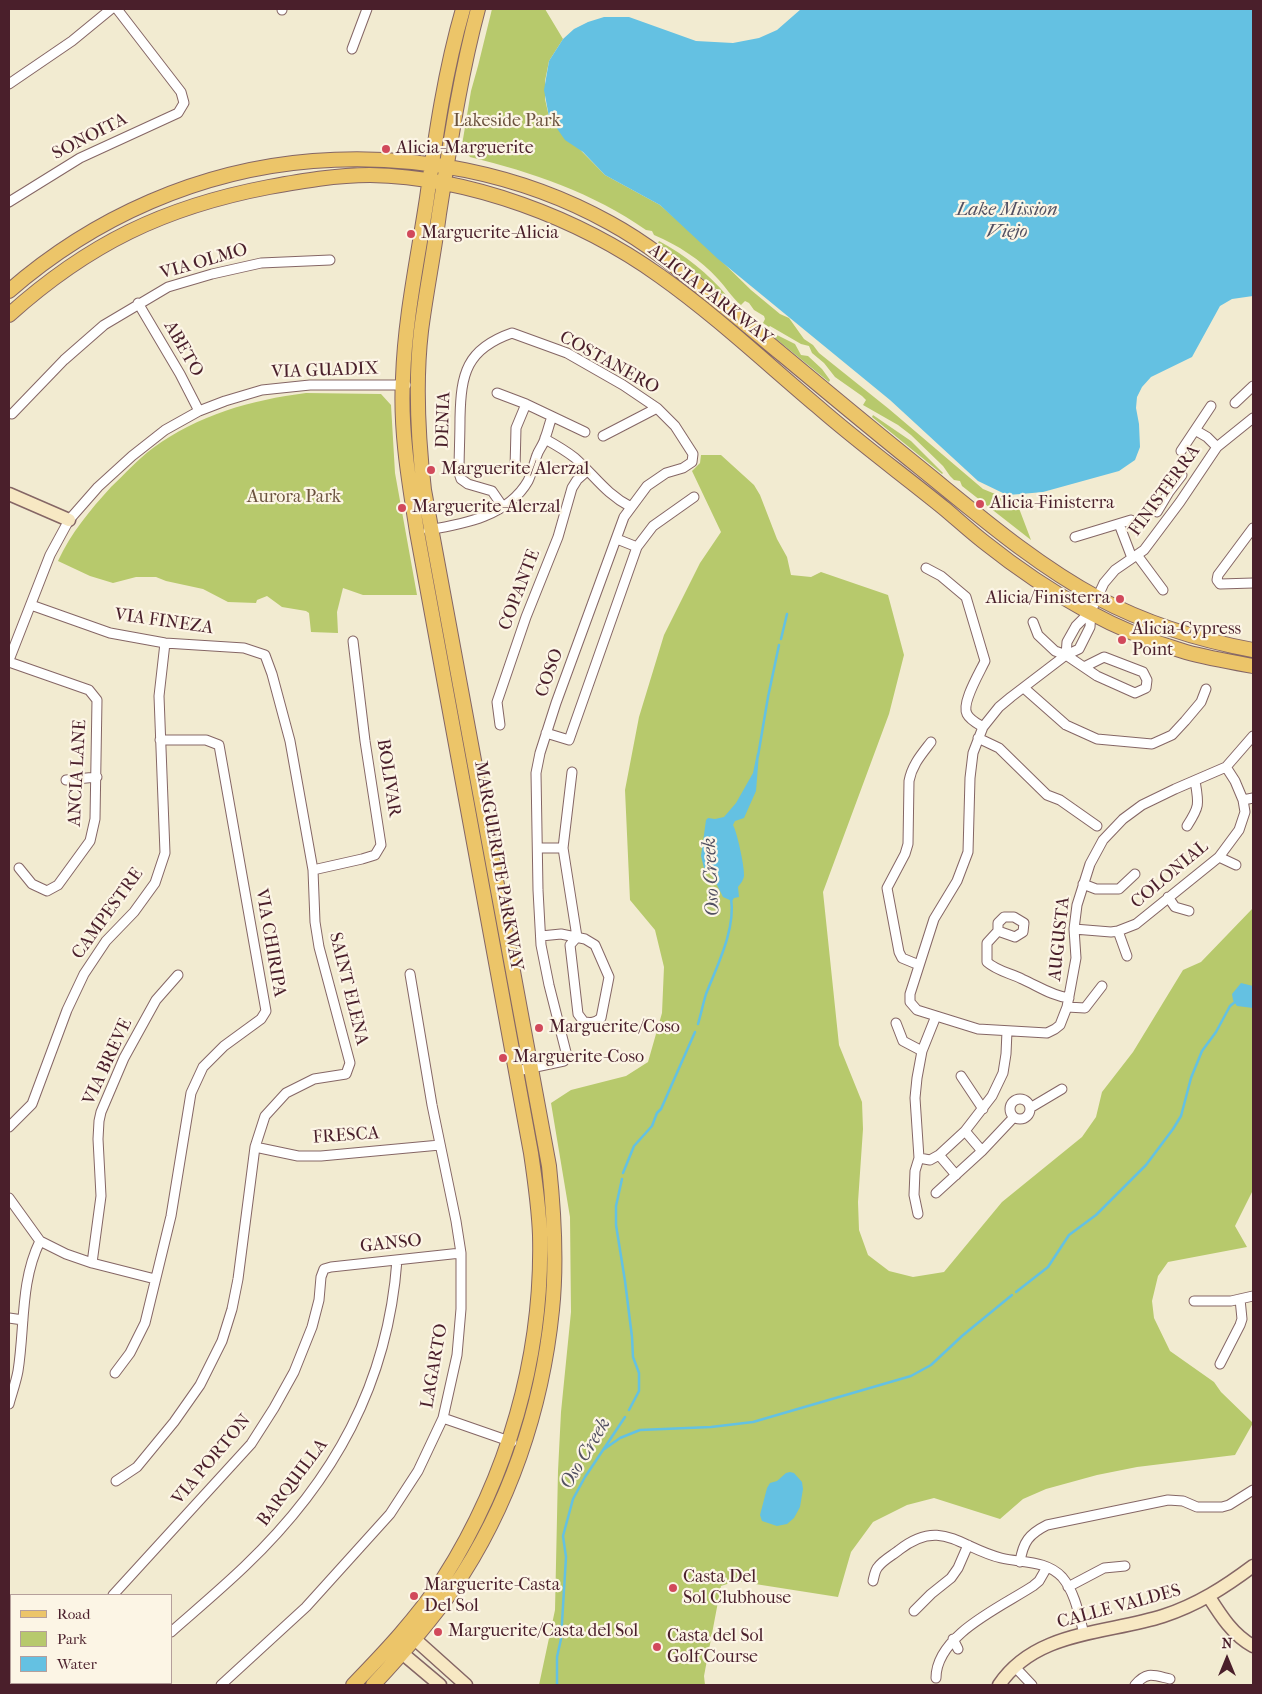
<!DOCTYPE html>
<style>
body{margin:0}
#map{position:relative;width:1262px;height:1694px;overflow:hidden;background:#f2ebd1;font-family:"IM FELL French Canon",serif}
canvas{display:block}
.frame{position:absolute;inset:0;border:10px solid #4a1f2b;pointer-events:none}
.legend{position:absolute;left:10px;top:1594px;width:162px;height:90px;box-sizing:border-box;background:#fcf5e5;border:1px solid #b59f9b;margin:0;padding:6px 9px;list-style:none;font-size:15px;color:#4a1f2b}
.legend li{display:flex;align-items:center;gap:10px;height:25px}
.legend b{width:25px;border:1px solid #b59f9b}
.north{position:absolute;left:1202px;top:1634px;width:50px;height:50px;-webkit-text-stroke:4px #fcf5e5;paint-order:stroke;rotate:0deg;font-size:14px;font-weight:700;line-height:20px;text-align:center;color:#4a1f2b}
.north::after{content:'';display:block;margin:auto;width:18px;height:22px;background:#4a1f2b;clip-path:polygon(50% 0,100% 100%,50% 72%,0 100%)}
</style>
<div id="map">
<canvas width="1262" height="1694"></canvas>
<div class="frame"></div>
<ul class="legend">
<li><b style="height:6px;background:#ecc569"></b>Road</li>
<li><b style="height:14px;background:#b7c96c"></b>Park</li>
<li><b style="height:14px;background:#64c1e2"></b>Water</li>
</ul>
<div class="north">N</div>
</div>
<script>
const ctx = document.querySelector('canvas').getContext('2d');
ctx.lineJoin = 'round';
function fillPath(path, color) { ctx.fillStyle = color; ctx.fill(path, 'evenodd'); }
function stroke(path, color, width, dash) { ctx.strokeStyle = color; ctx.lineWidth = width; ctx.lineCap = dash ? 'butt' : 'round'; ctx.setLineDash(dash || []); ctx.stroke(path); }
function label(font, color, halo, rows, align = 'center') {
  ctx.font = font + ' "IM FELL French Canon",serif'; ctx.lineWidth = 4.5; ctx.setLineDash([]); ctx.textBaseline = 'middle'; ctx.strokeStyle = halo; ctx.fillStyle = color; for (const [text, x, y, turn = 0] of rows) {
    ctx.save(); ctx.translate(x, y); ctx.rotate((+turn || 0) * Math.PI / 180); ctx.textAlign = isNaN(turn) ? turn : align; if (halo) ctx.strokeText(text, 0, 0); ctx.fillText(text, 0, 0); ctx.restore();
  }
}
fillPath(new Path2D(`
 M492 9H545L563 39 549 61 545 81V99L549 117 552 121 605 175 660 205 702 242 751 290 780 314 789 318 804 339 813 345 819 353 889 409 983 489 1017 503 1031 540 962 486 960 481 954 480 950 476 943 466 911 435 898 425 863 405 866 400 862 396 835 377 824 363 812 353 809 346 801 344 770 326 769 327 763 323 765 319 764 316 754 310 749 303 745 301 741 305C732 298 726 287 718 279 701 260 678 245 654 235L652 231 646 230C593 193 532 172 470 157L462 145 471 91 478 66Z
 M659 241C685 255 708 273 727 296L726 297 658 243Z
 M771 332 795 344 801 355 808 356 822 369 830 380 829 382 770 334Z
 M306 393 381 394 391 405 395 473 417 595H363L343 588 337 612 338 633 311 632 309 613 306 611 282 607 267 596 257 600 256 603 228 602 203 589 166 581 156 577H136L113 583 90 576 58 561C71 533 90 510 111 487 125 474 138 459 153 448 198 415 251 400 306 393Z
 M873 415 911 441 943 473 942 474 872 417Z
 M701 455H721L754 485 760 495 777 539 787 557 791 575 811 577 821 572 888 595 904 655 889 714 823 892 839 1045 862 1102 863 1129 858 1202 859 1230 868 1255 889 1271 913 1277 944 1272 1002 1202 1082 1137 1096 1117 1102 1092 1133 1052 1183 970 1201 962 1253 908V1190L1235 1226 1247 1247 1168 1262 1158 1276 1152 1301 1154 1318 1170 1351 1214 1382 1221 1392 1253 1423 1235 1455 1137 1467 1097 1475 1046 1489 1023 1499 1000 1519 934 1498 907 1505 873 1522 851 1552 838 1597 736 1581 721 1586 704 1676 705 1685H539L555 1610 558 1471 561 1412 571 1312 570 1217 551 1103 571 1090 626 1076 648 1062 662 1013 664 967 655 930 630 900 625 790 639 717 664 635 700 563 721 532 692 471 700 463Z`), '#b7c96c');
fillPath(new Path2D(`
 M801 9H1253V296L1232 299 1220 306 1192 357 1151 377 1142 387 1137 397 1136 408 1139 424 1140 447 1135 460 1119 471 1043 492 1021 494 1007 495 978 481 890 400 718 259 660 205 605 175 583 152 565 140 549 117 544 90 549 61 563 39 574 29 588 22 604 17H629L696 41 733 43 759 38 777 30Z
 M757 753 759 754 756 791 744 818 735 821 733 825C737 832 745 868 744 876 743 881 741 883 738 887L739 897 734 898 732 901 723 897 712 875 704 868 701 856 706 820 708 818 715 819 724 817 736 803 753 773Z
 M1241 983 1253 986V1008L1237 1006 1233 1000 1232 994Z
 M790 1472 794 1473 802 1482 803 1489 800 1507 794 1518 787 1524 777 1526 762 1521 760 1515 767 1488 770 1483 777 1481 786 1473Z`), '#64c1e2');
stroke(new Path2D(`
 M781 639 787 614
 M758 756 768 697 779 645
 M698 1024C701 1014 703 1004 706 994 717 966 736 929 731 898
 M623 1173 634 1146 652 1126 657 1113 661 1109 695 1032
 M622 1179 616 1206V1225L625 1281 632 1337 633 1357 639 1373V1391L629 1410
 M1016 1292 1048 1267 1069 1235 1096 1215 1146 1165 1173 1129 1181 1116 1191 1078 1202 1051 1216 1032 1230 1006 1235 1002
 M603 1450 620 1438 640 1430 711 1427 753 1422 911 1376 931 1365 962 1336 1012 1295
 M557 1685V1657L561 1639 566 1557 563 1536 573 1499 585 1477 625 1417`), '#64c1e2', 2.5);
const street = new Path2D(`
 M282 10V9
 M352 49 367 9
 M9 84 72 41 111 9
 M9 202 80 158 178 113 184 103 181 92 117 9
 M138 303 180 374 199 411
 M497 393 526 404 585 432
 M1235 403 1253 386
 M12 414 64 360 104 325 168 287 212 274 261 263 330 260
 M1195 430 1207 437 1217 447
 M603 436 657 408
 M545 439C556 445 566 451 575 458 595 476 606 494 631 507
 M1181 451 1211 406
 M515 469 516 428 526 404
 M503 507 492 491 468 484 461 479 459 473C459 455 460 437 460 418 461 374 466 349 512 333L567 353 623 385 657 408 675 426 693 454 692 462 683 468 666 473 647 486 624 517 556 703 540 753 536 773 538 890 541 945 549 985 567 1056 564 1061 517 1071
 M1157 512 1169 492 1182 475
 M1119 524 1132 558
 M1253 528 1218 575 1217 580 1220 584 1253 583
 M428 530C464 524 508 516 528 481 532 473 534 463 537 455 539 449 544 444 545 438 548 431 549 424 552 417
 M1075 537 1131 520
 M617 539 637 547
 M1137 555 1163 590
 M926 568 941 576 966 597 985 661C980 672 961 703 967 714 970 720 978 724 983 727
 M31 605 110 633 165 643 244 648 265 655 272 674 290 741 313 870 315 922 319 947 350 1063 346 1074 314 1079 286 1093 265 1116 255 1147 238 1279 232 1309 222 1341 200 1385 174 1422 137 1467 116 1481
 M1091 611 1090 627 1079 649 1066 655 1011 697 999 707 983 727 973 753 970 778 968 852 957 881 934 919 910 994V1002L917 1010 978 1029 1047 1033 1055 1029 1060 1025 1067 1007 1076 958 1074 929 1077 905 1090 864 1103 840 1123 819 1142 805 1175 789 1226 767 1253 736
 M1033 622 1038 635 1055 651 1066 655 1097 676 1135 693 1146 688 1147 680 1143 672 1104 657 1084 667
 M1066 655 1067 642 1076 626 1091 611 1104 583 1115 570 1144 550 1180 502 1217 447 1253 418
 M9 660 50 555 69 520 98 487 132 456 165 430 199 411 225 401 262 390 310 385H406
 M9 662 89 690 97 700 95 819 90 841 58 885 47 891 32 884 19 868
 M1024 688 1066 725 1097 739 1152 744 1172 735 1185 721 1201 702 1206 689
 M500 725 497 702 526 617 558 537 572 488 577 480 587 471
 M546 733 569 740 637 547 653 526 694 497
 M978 738 999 748 1047 795 1060 800 1097 826
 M572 772 563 848 577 937
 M66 780 97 777
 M1243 800 1253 798
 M1187 826C1200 806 1199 804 1195 781
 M538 848H563
 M1219 857 1236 865
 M313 870 362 859 375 855 381 845 365 741 353 641
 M1083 884 1096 889H1119L1135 874
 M1168 897 1175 907 1189 911
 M1074 929 1111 932 1118 931 1136 924 1219 857 1239 830 1245 812 1243 800 1235 781 1226 767
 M998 931 1015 937 1023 932 1024 923 1014 917H1004L998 923V931L987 943V962C997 971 1010 973 1022 979 1038 986 1052 996 1069 998
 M1118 931 1127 956
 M541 936 561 934 585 939 595 945 609 977 601 1018C595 1023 591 1023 584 1022L578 1014 570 945 577 937
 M919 965 902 958 899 952 887 888 905 854 908 844 909 781C912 765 921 755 931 742
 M1067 1007 1085 1008 1102 986
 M896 1023 903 1041 922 1051
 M961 1076 983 1109
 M1010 1109a10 10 0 1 1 20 0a10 10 0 1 1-20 0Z
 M1030 1108 1062 1089
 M9 1127 32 1104 67 1010 84 974 106 941 134 912 155 883 165 853 159 696 165 643
 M965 1131 982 1151
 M255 1147 298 1156H321L440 1145
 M939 1155 956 1175
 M919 1158 930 1160 939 1155 965 1131 992 1096 1003 1073 1006 1054 1007 1031
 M936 1193 982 1151 1014 1117
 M9 1198 40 1241 66 1254 92 1263 155 1279
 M918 1214 914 1195 915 1171 919 1158 915 1098 917 1078 922 1051 936 1016
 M92 1263 101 1196 98 1139 99 1121 101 1112 124 1058 156 1000 178 975
 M1194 1301H1231L1253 1296
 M9 1318 23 1320
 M1220 1364 1240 1325 1242 1319 1240 1299
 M115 1373 130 1353 145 1323 171 1216 191 1093 203 1067 224 1046 261 1019 266 1011 219 745 206 740H160
 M9 1404C12 1393 16 1382 18 1371 25 1327 20 1282 40 1241
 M443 1418 512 1442
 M1020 1562C1023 1542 1029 1534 1047 1525L1168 1500 1183 1501 1197 1507H1222L1229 1505 1253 1490
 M873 1581C874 1577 875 1570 878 1567 883 1560 893 1555 899 1550 941 1517 960 1548 1001 1558 1022 1563 1046 1560 1062 1577 1075 1592 1079 1615 1084 1634
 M1068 1587 1104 1568 1125 1566
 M113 1595 251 1444 274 1408 294 1372 312 1327 319 1300 321 1277 324 1269 331 1267 461 1253
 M914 1611 931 1594 951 1578 958 1568 968 1545
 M9 1625V1656L11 1662
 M171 1632C196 1610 221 1589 245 1566 334 1481 388 1384 397 1260
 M953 1639 958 1649
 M1015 1667 1032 1685
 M936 1678C936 1635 1001 1607 1033 1586L1039 1581 1047 1567
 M19 1683 20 1685
 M123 1683 127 1685
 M221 1685 306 1607 390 1514 418 1471 443 1418 457 1355 461 1309V1253L456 1221 432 1105 410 974
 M1135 1685C1147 1671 1153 1675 1170 1679`);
const secondary = new Path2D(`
 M9 494 69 520
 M1209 1597C1221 1616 1233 1635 1253 1646
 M408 1633 466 1685
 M396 1648 440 1685
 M999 1685C1036 1630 1107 1634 1163 1616 1197 1605 1225 1587 1253 1566`);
const primary = new Path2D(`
 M9 291C94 217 200 170 313 161 415 153 520 173 610 223 658 249 699 287 742 321 801 370 859 419 919 467 976 513 1033 563 1098 598 1147 624 1199 640 1253 650
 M9 315C88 244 164 207 269 187 302 181 336 175 370 175 470 177 579 218 660 276 715 315 765 362 817 406 858 442 902 474 945 509 958 520 970 531 984 542 1043 589 1113 631 1186 652 1208 658 1231 662 1253 666
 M353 1685C385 1652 417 1618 443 1579 508 1477 543 1356 540 1235 539 1208 535 1180 531 1153L417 532C409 481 400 430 403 378 405 317 418 258 427 198 436 134 445 71 463 9
 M373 1685C401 1655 429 1624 453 1589 509 1507 542 1409 552 1310 557 1262 554 1213 549 1166L424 490C418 438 415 383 421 331 426 292 434 253 439 214 450 145 460 76 478 9`);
stroke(street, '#856665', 11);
stroke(secondary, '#856665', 15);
stroke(primary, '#856665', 16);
stroke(street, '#fff', 9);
stroke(secondary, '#f7e8c3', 12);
stroke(primary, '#ecc569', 14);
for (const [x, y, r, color] of [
 [386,149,5,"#d1495b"],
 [411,234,5,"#d1495b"],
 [431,470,5,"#d1495b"],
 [980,504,5,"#d1495b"],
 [402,508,5,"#d1495b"],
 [1120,599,5,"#d1495b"],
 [1122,640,5,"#d1495b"],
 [539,1028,5,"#d1495b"],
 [503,1058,5,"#d1495b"],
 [673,1588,5,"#d1495b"],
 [414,1596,5,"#d1495b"],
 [438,1632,5,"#d1495b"],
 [657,1647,5,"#d1495b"]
]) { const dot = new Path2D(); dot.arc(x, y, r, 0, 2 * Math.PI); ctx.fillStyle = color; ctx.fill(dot); stroke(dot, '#fcf5e5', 2); }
label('18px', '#6b523e', '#fcf5e5', [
 ["Lakeside Park",507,122],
 ["Aurora Park",294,498]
]);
label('18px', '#4a1f2b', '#fcf5e5', [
 ["SONOITA",90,137,-27],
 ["VIA OLMO",204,262,-16],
 ["ALICIA PARKWAY",710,295,38],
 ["ABETO",183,349,60],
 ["COSTANERO",609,363,29],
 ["VIA GUADIX",325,371,-2],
 ["DENIA",444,420,-88],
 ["FINISTERRA",1165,491,-54],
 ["COPANTE",520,590,-69],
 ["VIA FINEZA",164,622,8],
 ["COSO",550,673,-70],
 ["ANCIA LANE",78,773,-87],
 ["BOLIVAR",388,778,81],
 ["MARGUERITE PARKWAY",498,866,80],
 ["COLONIAL",1170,875,-40],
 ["CAMPESTRE",108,914,-54],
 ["AUGUSTA",1060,939,-84],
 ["VIA CHIRIPA",270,943,80],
 ["SAINT ELENA",348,989,76],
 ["VIA BREVE",108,1062,-65],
 ["FRESCA",346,1136,-4],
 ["GANSO",391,1244,-6],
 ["LAGARTO",435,1366,-80],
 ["VIA PORTON",212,1460,-50],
 ["BARQUILLA",293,1483,-53],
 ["CALLE VALDES",1119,1607,-15]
]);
label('18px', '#4a1f2b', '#fcf5e5', [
 ["Alicia-Marguerite",396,149],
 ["Marguerite-Alicia",421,234],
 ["Marguerite/Alerzal",441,470],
 ["Alicia-Finisterra",990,504],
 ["Marguerite-Alerzal",412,508],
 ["Alicia/Finisterra",1110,599,"right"],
 ["Alicia-Cypress",1132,630],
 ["Point",1132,651],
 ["Marguerite/Coso",549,1028],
 ["Marguerite-Coso",513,1058],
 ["Casta Del",683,1578],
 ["Sol Clubhouse",683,1599],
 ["Marguerite-Casta",424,1586],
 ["Del Sol",424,1607],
 ["Marguerite/Casta del Sol",448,1632],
 ["Casta del Sol",667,1637],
 ["Golf Course",667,1658]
], 'left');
label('italic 19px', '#525062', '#fcf5e5', [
 ["Lake Mission",1007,210],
 ["Viejo",1007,232],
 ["Oso Creek",712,877,-93],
 ["Oso Creek",586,1454,-59]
]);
</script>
